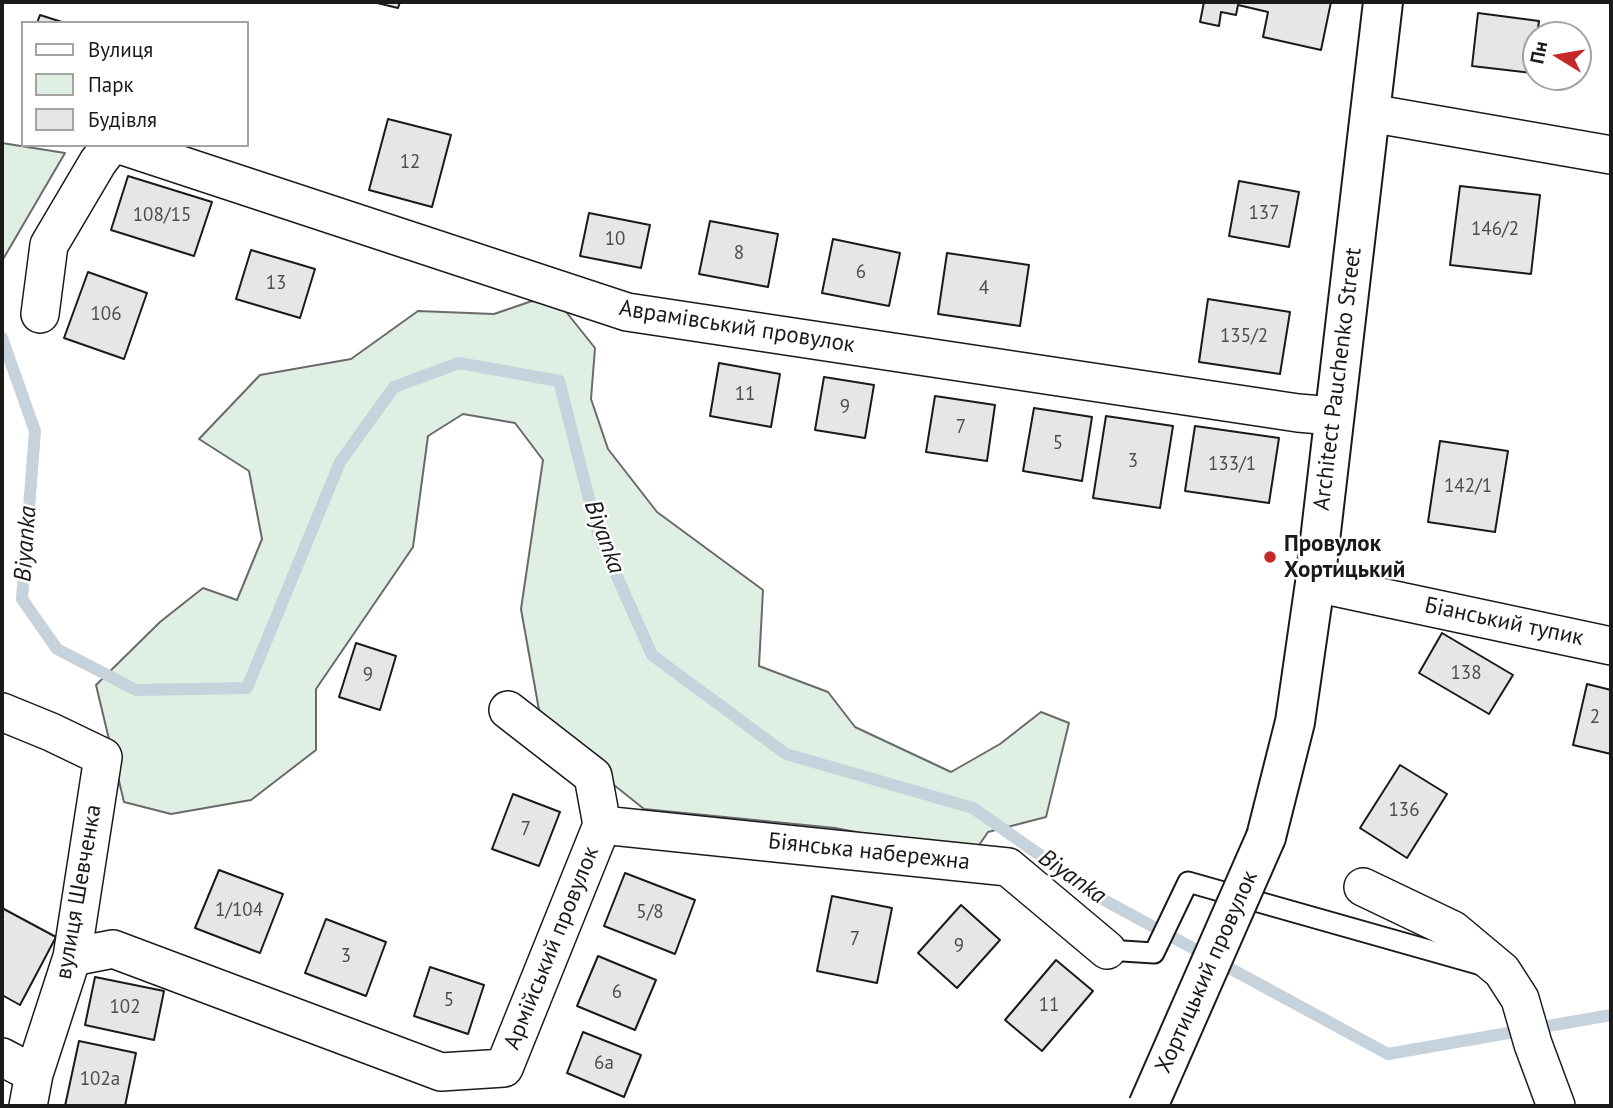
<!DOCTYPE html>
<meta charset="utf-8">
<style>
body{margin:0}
#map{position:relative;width:1613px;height:1108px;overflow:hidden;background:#fff;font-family:"PT Sans",sans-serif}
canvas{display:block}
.frame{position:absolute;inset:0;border:4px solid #1a1a1a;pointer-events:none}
.legend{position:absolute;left:21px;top:21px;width:228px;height:126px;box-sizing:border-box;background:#fff;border:2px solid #a3a3a3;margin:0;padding:9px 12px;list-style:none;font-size:21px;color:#1a1a1a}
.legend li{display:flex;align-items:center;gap:14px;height:35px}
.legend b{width:35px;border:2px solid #a3a3a3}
.north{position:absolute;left:1522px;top:21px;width:70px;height:70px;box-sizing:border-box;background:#fff;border:2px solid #a3a3a3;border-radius:50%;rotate:281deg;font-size:19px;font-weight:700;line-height:28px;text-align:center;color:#1a1a1a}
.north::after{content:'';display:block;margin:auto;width:24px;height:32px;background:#c62828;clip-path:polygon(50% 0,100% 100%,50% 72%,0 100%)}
</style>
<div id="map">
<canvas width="1613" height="1108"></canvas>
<div class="frame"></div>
<ul class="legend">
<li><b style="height:9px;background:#fff"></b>Вулиця</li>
<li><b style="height:19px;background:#e0efe3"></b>Парк</li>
<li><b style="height:19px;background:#e6e6e6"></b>Будівля</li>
</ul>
<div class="north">Пн</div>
</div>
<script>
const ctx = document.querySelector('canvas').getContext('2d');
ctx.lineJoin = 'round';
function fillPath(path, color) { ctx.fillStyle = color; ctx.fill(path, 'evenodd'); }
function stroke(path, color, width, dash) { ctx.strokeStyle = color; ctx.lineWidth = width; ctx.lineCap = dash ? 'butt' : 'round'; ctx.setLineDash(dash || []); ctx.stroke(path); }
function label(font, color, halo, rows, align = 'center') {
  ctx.font = font + ' "PT Sans",sans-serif'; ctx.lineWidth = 5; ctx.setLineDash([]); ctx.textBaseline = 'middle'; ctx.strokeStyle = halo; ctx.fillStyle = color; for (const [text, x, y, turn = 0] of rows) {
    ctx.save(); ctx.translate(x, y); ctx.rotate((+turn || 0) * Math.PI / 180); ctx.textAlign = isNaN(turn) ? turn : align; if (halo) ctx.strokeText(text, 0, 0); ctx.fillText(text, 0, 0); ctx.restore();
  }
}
const green = new Path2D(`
 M2 143 65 153 2 261Z
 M532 301 559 303 595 348 591 399 608 449 657 512 763 590 759 666 828 692 855 727 951 772 1000 744 1041 712 1069 723 1046 817 988 832 973 854 835 828 644 809 609 781 539 710 521 609 543 460 515 423 463 414 428 436 413 547 316 689V750L251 800 171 814 124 802 96 685 160 622 203 588 237 600 262 539 249 471 199 439 260 375 351 359 418 311 494 314Z`);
fillPath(green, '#e0efe3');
stroke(green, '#6a6a6a', 2);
stroke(new Path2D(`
 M2 338 35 431 22 599 57 649 136 690 247 688 340 462 394 387 459 363 559 381 598 534 652 655 786 754 973 808 1104 900 1388 1054 1611 1015`), '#c6d2dc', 12);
const building = new Path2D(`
 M373 2H400L398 8Z
 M1204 2H1331L1321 50 1263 37 1268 12 1238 5 1236 15 1221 12 1219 26 1200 22Z
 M1478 13 1539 21 1532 73 1472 66Z
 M40 15 65 23H37Z
 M388 119 451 135 432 207 369 190Z
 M128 176 212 202 194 256 111 230Z
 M1239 181 1299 192 1289 247 1229 236Z
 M1460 186 1540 195 1531 274 1450 265Z
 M589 213 650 225 641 268 580 256Z
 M710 221 778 234 768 287 699 274Z
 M833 239 900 253 889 306 822 293Z
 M251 250 315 269 300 318 236 299Z
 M947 253 1029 265 1020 326 938 314Z
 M88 272 147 293 124 359 64 338Z
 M1208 299 1290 312 1280 374 1199 362Z
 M719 363 780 374 771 427 710 416Z
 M824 377 874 385 865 438 815 430Z
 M935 396 995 405 987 461 926 452Z
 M1034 408 1092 417 1082 481 1023 471Z
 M1106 416 1173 426 1160 508 1093 498Z
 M1195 426 1279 438 1269 503 1185 491Z
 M1440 441 1508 451 1495 532 1428 522Z
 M1442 633 1513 675 1489 714 1419 673Z
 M356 643 396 656 380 710 339 697Z
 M1587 684 1611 690V754L1573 745Z
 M1400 765 1447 794 1407 858 1360 828Z
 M513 794 560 812 539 866 492 849Z
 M219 870 283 894 260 953 195 928Z
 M625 873 695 900 675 954 604 926Z
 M832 896 892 908 877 983 817 971Z
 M961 905 1000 940 957 988 918 953Z
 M2 908 56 937 20 1005 2 995Z
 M326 919 386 942 366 996 305 973Z
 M598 956 656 980 635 1030 577 1006Z
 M1056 960 1093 991 1042 1051 1005 1020Z
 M430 967 484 985 468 1034 414 1016Z
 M95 977 164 991 154 1040 85 1025Z
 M583 1032 641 1055 624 1097 567 1073Z
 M79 1041 136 1053 125 1106H65Z`);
fillPath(building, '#e6e6e6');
stroke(building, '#1a1a1a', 2);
const lane = new Path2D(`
 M1107 950 1154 953 1188 882 1485 966`);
const street = new Path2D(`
 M1370 113 1611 155
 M120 145 627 312 1298 413 1333 416
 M40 314 49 245 98 162 111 145
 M1315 583 1611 646
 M2 712 51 732 103 757 72 957 34 1074 28 1106
 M602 825 1008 867 1107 950
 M1363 887 1453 930 1502 971 1520 999 1533 1044 1556 1106
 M72 957 113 949 441 1072 504 1068 602 825 593 776 508 710
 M2 1057 34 1074`);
const secondary = new Path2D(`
 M1266 837 1295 722 1315 583 1383 2`);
stroke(lane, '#1a1a1a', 23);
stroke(street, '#1a1a1a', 40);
stroke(secondary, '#1a1a1a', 42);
stroke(lane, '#fff', 19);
stroke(street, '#fff', 37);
stroke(secondary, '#fff', 38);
const secondaryBridge = new Path2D(`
 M1148 1106 1266 837`);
stroke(secondaryBridge, '#1a1a1a', 42, []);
stroke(secondaryBridge, '#fff', 38);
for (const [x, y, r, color] of [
 [1270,557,7,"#c62828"]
]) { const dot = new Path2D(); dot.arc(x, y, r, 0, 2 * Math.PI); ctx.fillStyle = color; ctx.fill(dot); stroke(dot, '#fff', 2.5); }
label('19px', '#4d4d4d', null, [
 ["12",410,163],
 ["137",1264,214],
 ["108/15",162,216],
 ["146/2",1495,230],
 ["10",615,240],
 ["8",739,254],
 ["6",861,273],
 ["13",276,284],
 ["4",984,289],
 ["106",106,315],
 ["135/2",1244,337],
 ["11",745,395],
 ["9",845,408],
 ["7",961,428],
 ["5",1058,444],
 ["3",1133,462],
 ["133/1",1232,465],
 ["142/1",1468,487],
 ["138",1466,674],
 ["9",368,676],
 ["2",1595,718],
 ["136",1404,811],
 ["7",526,830],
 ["1/104",239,911],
 ["5/8",650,913],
 ["7",855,940],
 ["9",959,947],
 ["3",346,957],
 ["6",617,993],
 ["5",449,1001],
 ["11",1049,1006],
 ["102",125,1008],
 ["6а",604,1064],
 ["102а",100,1080]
]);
label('23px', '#1a1a1a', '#fff', [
 ["Аврамівський провулок",737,327,9],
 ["Architect Pauchenko Street",1338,379,-83],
 ["Біанський тупик",1504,622,12],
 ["Біянська набережна",869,852,6],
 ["вулиця Шевченка",79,892,-80],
 ["Армійський провулок",552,948,-68],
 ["Хортицький провулок",1207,972,-66]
]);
label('bold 23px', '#1a1a1a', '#fff', [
 ["Провулок",1284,544],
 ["Хортицький",1284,570]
], 'left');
label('italic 24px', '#1a1a1a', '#fff', [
 ["Biyanka",604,537,70],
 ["Biyanka",26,544,-86],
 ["Biyanka",1072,877,35]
]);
</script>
